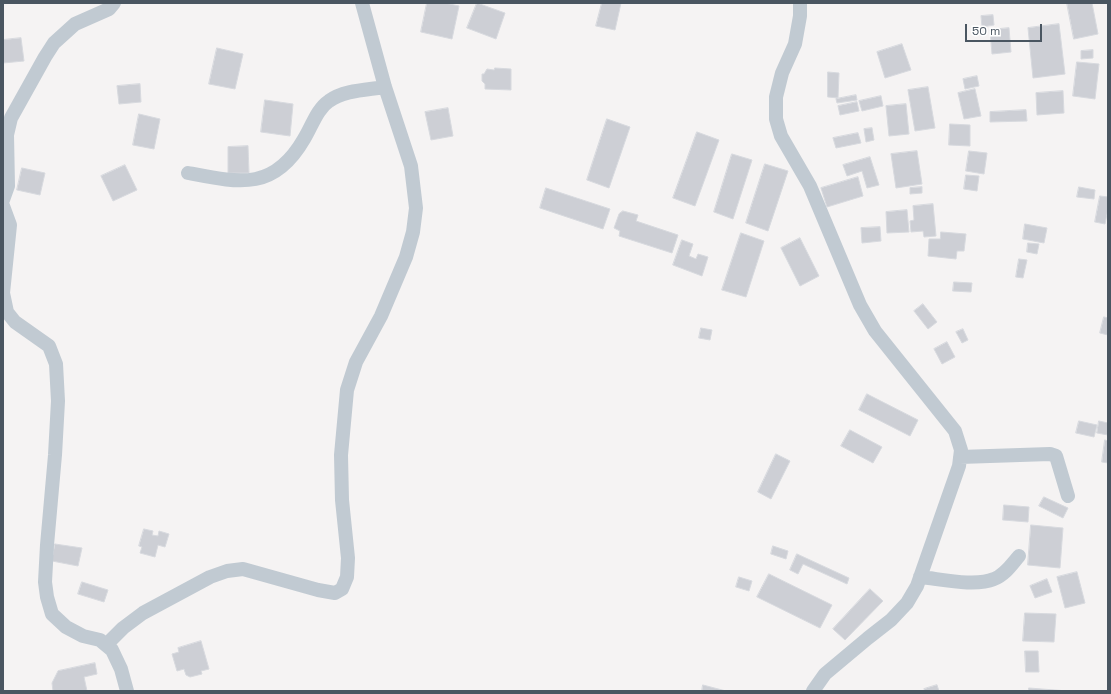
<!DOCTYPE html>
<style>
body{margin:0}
#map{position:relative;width:1111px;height:694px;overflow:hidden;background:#f5f3f3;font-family:"Space Grotesk",sans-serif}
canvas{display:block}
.frame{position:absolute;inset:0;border:4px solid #4a5661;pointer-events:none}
.scale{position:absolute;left:965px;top:24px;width:77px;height:18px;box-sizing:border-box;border:2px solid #4a5661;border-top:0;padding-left:5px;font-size:12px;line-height:14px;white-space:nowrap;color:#4a5661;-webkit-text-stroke:3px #fff;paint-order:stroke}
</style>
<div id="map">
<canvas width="1111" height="694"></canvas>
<div class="frame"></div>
<div class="scale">50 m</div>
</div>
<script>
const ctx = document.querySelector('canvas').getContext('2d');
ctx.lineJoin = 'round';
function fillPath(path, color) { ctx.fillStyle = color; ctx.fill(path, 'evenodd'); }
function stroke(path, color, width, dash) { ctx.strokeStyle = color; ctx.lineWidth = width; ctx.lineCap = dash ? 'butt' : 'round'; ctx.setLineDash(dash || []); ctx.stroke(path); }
const building = new Path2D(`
 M427 3H445L459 6 452 39 421 32Z
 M477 3 505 13 496 39 467 28Z
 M602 3H621L615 30 596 26Z
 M1067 3H1092L1098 34 1074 39Z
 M993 15 994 25 982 27 981 16Z
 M1059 24 1065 74 1033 78 1028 28Z
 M1009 28 1011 52 992 54 990 30Z
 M21 38 24 61 3 63V40Z
 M902 44 911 70 885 78 877 52Z
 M217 48 243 54 235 89 209 84Z
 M1093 50V58L1081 59V51Z
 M1077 62 1099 64 1095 99 1073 96Z
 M495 68 511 69V90L485 89V84L482 81V74H484L487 69 494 70Z
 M828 72 839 73 838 98 828 97Z
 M977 76 979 86 965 89 963 79Z
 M140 84 141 102 119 104 117 86Z
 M928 87 935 128 915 131 908 90Z
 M975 89 981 116 964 119 958 93Z
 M1063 91 1064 113 1037 115 1036 93Z
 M856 95 857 100 837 103 836 99Z
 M881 96 883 106 862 111 859 101Z
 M265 100 293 104 290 136 261 132Z
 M857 102 859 111 840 115 838 106Z
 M906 104 909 134 889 136 886 106Z
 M448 108 453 136 431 140 425 112Z
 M1026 110 1027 121 990 122V112Z
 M139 114 160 119 154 149 133 145Z
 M607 119 630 127 609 188 587 180Z
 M950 124 970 125V146L949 145Z
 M872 128 874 140 866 142 864 129Z
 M697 132 719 140 695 206 673 198Z
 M858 133 861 143 836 148 833 138Z
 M248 146 249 173H228V147Z
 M917 151 922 184 896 188 891 154Z
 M969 151 987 153 984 174 966 171Z
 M732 154 752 160 733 219 714 212Z
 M870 157 879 185 867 188 862 171 847 176 843 165Z
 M765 164 788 171 768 231 746 223Z
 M125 165 137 190 113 201 101 176Z
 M22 168 45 173 40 195 17 190Z
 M966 175 979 176 977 191 964 189Z
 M858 177 863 196 827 207 821 188Z
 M922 187V193L910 194V188Z
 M1079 187 1095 190 1094 199 1077 197Z
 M546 188 610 209 603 229 540 208Z
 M1100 196 1108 197V209L1105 224 1095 222Z
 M933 204 936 236 924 237 923 231 911 232 910 221 914 220 913 206Z
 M907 210 909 232 887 233 886 212Z
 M623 211 638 215 636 221 678 235 672 253 619 236 620 231 614 228 619 214Z
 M1025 224 1047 228 1044 243 1023 239Z
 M880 227 881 241 862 243 861 228Z
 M941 232 966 234 964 251H957L956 259 928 256 929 239H940Z
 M741 233 764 241 746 297 722 290Z
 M800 238 819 276 800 286 781 248Z
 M682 240 693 244 689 256 696 259 698 254 708 257 702 276 673 265Z
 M1028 243 1039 244 1037 254 1027 252Z
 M1019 259 1027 260 1023 278 1016 277Z
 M954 282 972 283 971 292 953 291Z
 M923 304 937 322 928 329 914 311Z
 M1104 317 1108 318V335L1100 333Z
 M701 328 712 330 710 340 699 338Z
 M963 329 968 340 962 343 956 332Z
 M947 342 955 357 942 364 934 349Z
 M867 394 918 420 910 436 859 410Z
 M1079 421 1097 425 1094 437 1076 433Z
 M1099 421 1108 423V435L1097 433Z
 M850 430 882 447 873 463 841 446Z
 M1105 440 1108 441V463L1102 462Z
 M776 454 790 461 771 499 758 492Z
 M1044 497 1068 508 1063 518 1039 506Z
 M1004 505 1029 507 1028 522 1003 520Z
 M1031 525 1063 528 1060 568 1028 565Z
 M144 529 153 531 152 535 158 536 159 531 169 534 165 547 158 545 155 557 140 553 142 547 139 546Z
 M55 544 82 548 78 566 52 561Z
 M773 546 788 551 786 559 771 554Z
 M797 554 849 578 847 584 803 564 798 574 790 570Z
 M1077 572 1085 603 1065 608 1057 577Z
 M769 574 832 605 820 628 757 597Z
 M739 577 752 581 749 591 736 587Z
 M1047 579 1052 592 1035 598 1030 586Z
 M82 582 108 590 104 602 78 594Z
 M870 589 883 601 845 640 833 629Z
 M1025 613 1056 614 1054 642 1023 641Z
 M201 641 209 669 201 671 202 674 190 677 186 675 184 669 177 671 172 654 179 652 178 648Z
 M1025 651H1038L1039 672H1026Z
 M95 663 97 674 84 677 87 691H53L52 683 58 671Z
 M703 685 726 691H702Z
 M937 685 939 691H925L924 689Z
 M1029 688 1068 691H1029Z`);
fillPath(building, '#cdcfd5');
stroke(building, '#d7d9de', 1);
stroke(new Path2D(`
 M800 3V16L795 44 782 73 776 97V119L781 136 810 186 860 305 875 331 955 431 961 450 959 466 917 586 907 603 891 620 868 638 825 674 813 691
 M188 173C240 183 274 191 304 139 312 126 317 109 329 101 344 90 367 90 385 87
 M3 200 8 186 7 135 11 118 45 57 54 43 75 24 109 9 114 3
 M3 206 10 225 3 293 7 312 15 322 49 346 56 364 58 401 55 455 47 545 45 582 47 597 52 614 66 627 83 636 100 640 112 650 121 669 127 691
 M960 457 1050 454 1056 456 1068 496
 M920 577C941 579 975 587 994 579 1005 575 1012 564 1019 556
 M107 644 123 628 143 613 210 577 227 571 243 569 318 590 335 593 342 589 347 577 348 558 342 500 341 455 347 390 356 362 381 316 406 257 413 232 416 208 411 166 385 87 362 3`), '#c1cad2', 14);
</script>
